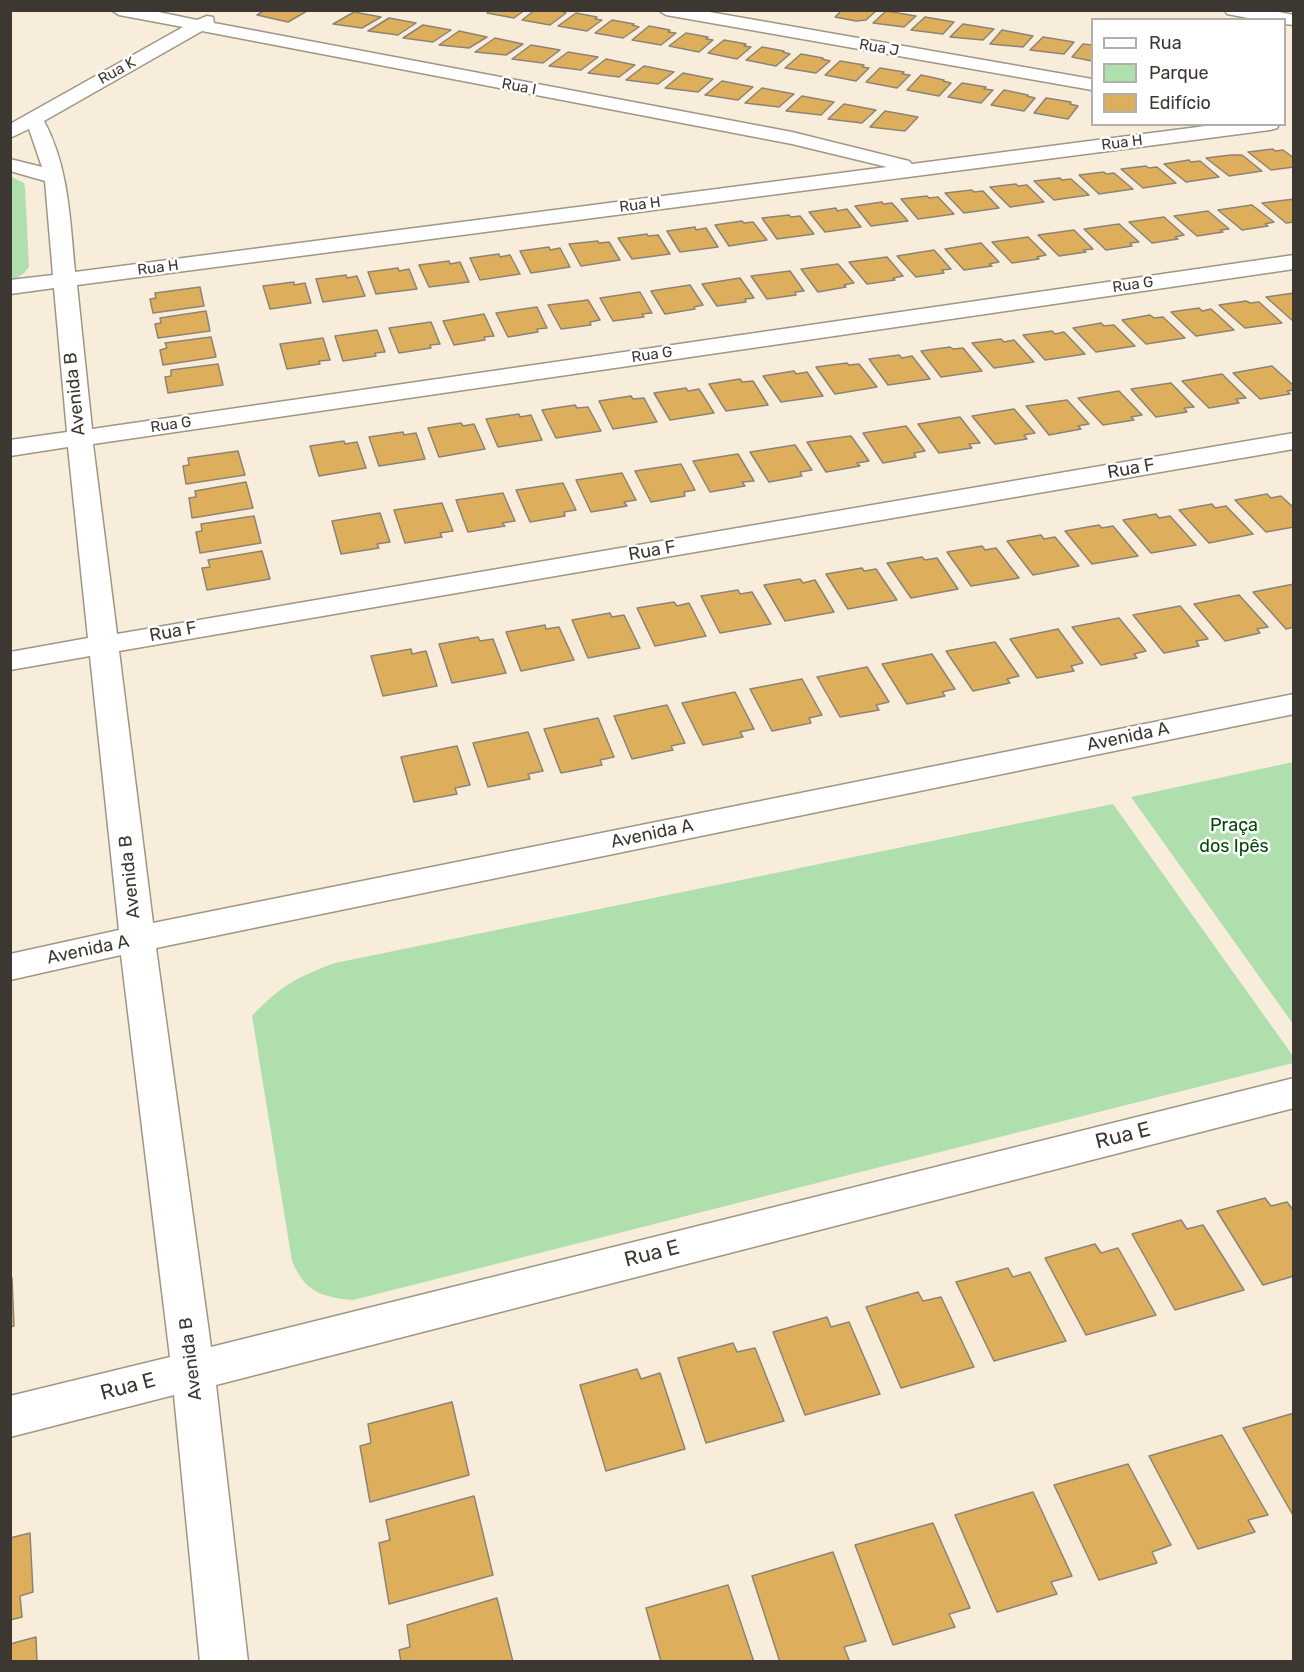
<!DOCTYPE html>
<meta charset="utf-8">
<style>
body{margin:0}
#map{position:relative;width:1304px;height:1672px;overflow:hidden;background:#f8eddb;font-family:Rubik,sans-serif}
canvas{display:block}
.frame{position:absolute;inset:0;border:12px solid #3c3831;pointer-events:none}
.legend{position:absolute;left:1091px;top:18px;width:195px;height:108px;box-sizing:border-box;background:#fff;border:2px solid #b1afad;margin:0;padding:8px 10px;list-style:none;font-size:18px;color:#3c3831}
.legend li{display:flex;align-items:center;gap:12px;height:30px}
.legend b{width:30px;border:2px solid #b1afad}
</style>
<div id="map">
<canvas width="1304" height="1672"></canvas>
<div class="frame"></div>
<ul class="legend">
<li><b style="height:8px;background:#fff"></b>Rua</li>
<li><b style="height:16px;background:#b0dfae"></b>Parque</li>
<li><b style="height:16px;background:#ddae5b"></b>Edifício</li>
</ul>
</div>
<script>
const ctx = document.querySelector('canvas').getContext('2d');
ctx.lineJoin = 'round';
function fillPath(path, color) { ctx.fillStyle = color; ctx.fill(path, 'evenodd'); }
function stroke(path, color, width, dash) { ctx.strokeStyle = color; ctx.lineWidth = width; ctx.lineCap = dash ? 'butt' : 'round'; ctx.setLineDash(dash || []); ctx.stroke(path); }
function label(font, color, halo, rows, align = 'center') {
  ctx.font = font + ' Rubik,sans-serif'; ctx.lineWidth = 5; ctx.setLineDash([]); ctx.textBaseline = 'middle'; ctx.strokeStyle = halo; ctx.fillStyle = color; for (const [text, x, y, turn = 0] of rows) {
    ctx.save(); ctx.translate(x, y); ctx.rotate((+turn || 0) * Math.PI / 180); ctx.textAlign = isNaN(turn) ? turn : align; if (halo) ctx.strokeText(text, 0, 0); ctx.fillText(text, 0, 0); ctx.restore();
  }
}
fillPath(new Path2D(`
 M10 176 24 183 25 188 29 267 23 274 11 281Z
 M1293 762H1294L1293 1024 1131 797Z
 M1113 804 1293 1056V1063L353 1300C321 1297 305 1292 292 1261L252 1016C280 986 297 977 335 963Z`), '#b0dfae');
const building = new Path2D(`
 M265 10H304L307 11 288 22 257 15Z
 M491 10H525L514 18 487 13Z
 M535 10H560L566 13 550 25 522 20Z
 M842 10H877L866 20 856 21 835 17Z
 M886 11 916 16 904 27 873 23Z
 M354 12 381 17 362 28 333 24Z
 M576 13 597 17 595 19 602 20 587 31 558 26Z
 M925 17 954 22 943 34 911 30Z
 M389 18 416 23 398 35 368 31Z
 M612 20 634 24 632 25 639 27 623 38 595 33Z
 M963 24 994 29 983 40 950 37Z
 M423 25 451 30 433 42 403 38Z
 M649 26 670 30 668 32 676 33 661 45 632 40Z
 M1002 30 1033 36 1023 47 990 44Z
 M459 31 487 37 469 48 439 45Z
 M686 33 708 37 706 39 713 40 699 52 669 46Z
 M1043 37 1074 42 1064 54 1030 50Z
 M495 38 523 44 506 55 475 52Z
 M724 40 746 44 744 46 751 47 737 59 708 53Z
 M1083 44 1092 45V61L1072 57Z
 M531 45 560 50 543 63 512 59Z
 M762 47 784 51 783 52 790 54 776 66 746 60Z
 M568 52 598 57 581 70 549 66Z
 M801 54 823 58 822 59 830 61 816 73 785 68Z
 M606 59 635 65 619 77 588 73Z
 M840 61 864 65 862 67 869 68 856 81 825 75Z
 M644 66 674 72 658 84 626 80Z
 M880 68 904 72 902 74 910 75 897 88 866 82Z
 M683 73 713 79 698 92 665 88Z
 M921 75 944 80 943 81 951 83 939 96 907 90Z
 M722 81 753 87 738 100 705 95Z
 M962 83 986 87 984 89 993 90 981 103 948 97Z
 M762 88 794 94 779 107 745 103Z
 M1004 90 1028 95 1027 96 1035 98 1024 111 991 105Z
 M802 96 834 102 821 115 786 111Z
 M1046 98 1071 102 1070 104 1078 106 1068 119 1034 113Z
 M844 104 876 110 862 123 828 119Z
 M885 111 918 117 905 131 870 127Z
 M1273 149 1275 151 1283 150 1294 158V167L1271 170 1248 152Z
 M1231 155H1242L1262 171 1229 176 1206 158Z
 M1189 160 1191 162 1200 161 1219 177 1186 182 1164 164Z
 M1146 166 1149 168 1157 167 1176 183 1143 188 1121 169Z
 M1104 172 1106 174 1114 173 1133 189 1099 194 1079 175Z
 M1060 178 1062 180 1071 179 1089 195 1054 200 1034 181Z
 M1016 184 1018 186 1027 185 1044 202 1010 207 990 187Z
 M972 190 974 192 983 191 999 208 964 213 945 193Z
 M927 196 929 198 938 197 954 214 918 219 901 199Z
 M1294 199V222L1286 223 1262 203Z
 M882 202 883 204 892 203 908 221 871 226 855 206Z
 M1252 205 1274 222 1265 224 1268 226 1242 230 1218 210Z
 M836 208 837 211 847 209 861 227 825 232 809 212Z
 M1208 211 1229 229 1220 230 1223 232 1197 236 1174 216Z
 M789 215 791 217 800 216 814 234 777 239 762 218Z
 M1164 217 1184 235 1175 237 1178 239 1152 243 1129 222Z
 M742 221 744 223 753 222 767 240 729 246 715 225Z
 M1119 224 1139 242 1130 243 1132 246 1106 250 1084 229Z
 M695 227 696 230 706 228 718 247 680 252 667 231Z
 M1074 230 1093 249 1083 250 1086 252 1059 256 1038 235Z
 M647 234 648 236 658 235 670 254 632 259 618 238Z
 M1028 237 1046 255 1037 257 1039 259 1012 263 992 242Z
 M598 241 599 243 609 242 620 260 581 266 569 244Z
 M981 243 999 262 989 264 992 266 964 270 945 249Z
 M549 247 550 250 560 248 570 267 531 273 520 251Z
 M934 250 951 269 942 270 944 273 916 277 897 256Z
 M499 254 500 257 510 255 520 274 480 280 470 258Z
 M887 257 903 276 893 278 895 280 867 284 849 262Z
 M449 261 450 264 460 262 469 282 429 287 419 265Z
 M838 264 854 283 844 285 846 287 818 292 801 269Z
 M398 268 399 271 409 269 417 289 376 294 368 272Z
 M790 271 804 291 795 292 796 295 767 299 751 276Z
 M346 275 347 278 357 276 365 296 323 302 316 279Z
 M740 278 754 298 745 299 746 302 717 306 702 284Z
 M294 282V285L305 283 311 303 270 309 263 286Z
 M690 285 703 305 694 307 695 309 665 314 651 291Z
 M200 287 204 306 153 313 150 299 156 298 155 293Z
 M640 292 652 313 642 314 644 317 613 321 600 298Z
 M1294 293V321H1293L1266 297Z
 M588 300 600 320 590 322 591 325 561 329 548 305Z
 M1246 301 1250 303 1259 302 1282 323 1245 328 1219 305Z
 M537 307 547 328 537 329 538 332 508 337 496 313Z
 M1199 308 1202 311 1211 309 1234 330 1196 336 1171 312Z
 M206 311 210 331 158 338 155 324 161 323 160 318Z
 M484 314 494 336 484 337 485 340 454 345 443 321Z
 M1150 315 1154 318 1163 317 1185 338 1146 344 1122 320Z
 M431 322 440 344 430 345 431 348 399 353 389 328Z
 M1101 323 1104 326 1114 325 1135 346 1096 352 1073 328Z
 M377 330 385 352 375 353 376 356 343 361 335 336Z
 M1052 331 1055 334 1064 332 1085 354 1045 360 1023 335Z
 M211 337 216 357 163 365 160 350 167 348 165 343Z
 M323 338 330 360 319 361 320 364 287 369 280 344Z
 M1001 339 1004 342 1014 340 1034 362 994 368 972 343Z
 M950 347 953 349 963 348 982 371 941 377 921 351Z
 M899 355 902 358 912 356 930 379 888 385 869 359Z
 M847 363 849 365 859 364 877 387 835 394 816 367Z
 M218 364 223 385 168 393 165 377 171 376V370Z
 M1272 366 1294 386V390L1287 391 1290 394 1260 399 1233 373Z
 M794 371 796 374 807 372 823 396 781 402 763 376Z
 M1222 374 1246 398 1236 399 1239 403 1209 408 1182 381Z
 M740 379 742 382 753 381 768 405 726 411 709 384Z
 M1171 383 1194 407 1184 408 1187 412 1156 417 1131 389Z
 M686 388 688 391 699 389 714 413 670 420 654 393Z
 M1119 391 1142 415 1131 417 1134 420 1103 425 1078 398Z
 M631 396 633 399 644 398 657 422 613 429 599 401Z
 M1067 400 1089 424 1078 426 1081 429 1049 435 1026 406Z
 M575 405 577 408 588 407 601 431 556 438 542 410Z
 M1014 409 1035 433 1024 435 1027 439 995 444 972 416Z
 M519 414 520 417 531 415 542 440 498 447 486 419Z
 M960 417 980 443 969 444 972 448 939 453 918 424Z
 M461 423 463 426 474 424 485 449 439 457 428 428Z
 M906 426 925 451 914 453 916 457 883 463 863 433Z
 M403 432 404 435 416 433 425 459 379 466 369 437Z
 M851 436 869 461 857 463 860 466 826 472 807 442Z
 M344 441 345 444 357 442 366 468 319 476 310 446Z
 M795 445 812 470 800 472 802 476 769 482 750 452Z
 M238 451 245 475 186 484 183 466 189 465 188 458Z
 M738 454 754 481 742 482 745 486 710 492 693 461Z
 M681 464 695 490 684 492 685 496 651 502 635 471Z
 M622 473 636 500 624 502 627 506 591 512 576 480Z
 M246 482 253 508 192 518 189 498 196 497 195 491Z
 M563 483 576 510 564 512 565 516 530 522 516 490Z
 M503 493 515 521 502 523 505 526 468 532 456 500Z
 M1267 494 1271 498 1281 496 1294 508V527L1266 532 1235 500Z
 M442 503 453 531 440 533 442 537 405 543 394 510Z
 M1212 504 1215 508 1226 506 1253 534 1209 543 1179 510Z
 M380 513 390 542 377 544 379 548 341 554 332 521Z
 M1156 514 1159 518 1170 516 1196 545 1151 553 1123 520Z
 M254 516 261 543 200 553 196 532 202 531 201 524Z
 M1099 525 1102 528 1113 526 1138 556 1092 564 1065 531Z
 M1041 535 1044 539 1055 537 1079 566 1033 575 1007 541Z
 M982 546 985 550 996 548 1019 578 971 586 947 552Z
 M262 551 270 579 207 590 202 568 210 567 208 560Z
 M922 557 925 560 937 558 958 589 911 598 887 563Z
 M862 568 864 571 876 569 897 600 848 609 826 574Z
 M800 579 803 583 815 580 834 612 785 621 764 585Z
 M1294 584V627L1286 629 1253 592Z
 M738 590 740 594 752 592 771 624 720 633 701 596Z
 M1239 595 1268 627 1257 629 1260 633 1225 641 1194 604Z
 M674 602 677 606 689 603 706 636 655 646 637 608Z
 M1180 606 1208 639 1196 641 1199 646 1164 653 1133 615Z
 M610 613 612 617 624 615 640 648 588 658 572 620Z
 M1119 618 1146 651 1134 654 1137 658 1101 665 1072 627Z
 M545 625 546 629 559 627 574 660 521 671 506 632Z
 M1058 629 1083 663 1071 666 1074 671 1037 678 1010 639Z
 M478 637 480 641 493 639 506 673 452 683 439 644Z
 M995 642 1019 676 1007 679 1010 683 973 691 946 651Z
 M411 649 412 654 426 651 437 686 383 696 371 656Z
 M932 654 955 689 942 692 945 696 907 704 882 664Z
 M867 667 889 702 876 705 879 710 840 717 817 677Z
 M802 679 822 715 809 718 811 723 772 731 750 689Z
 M735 692 754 729 740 732 743 737 703 745 682 703Z
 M667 705 685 743 671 746 673 750 632 759 614 716Z
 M598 718 614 757 600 760 602 765 561 773 544 729Z
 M528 732 543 771 528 774 530 779 488 787 473 743Z
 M457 746 470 785 455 788 457 794 414 802 401 757Z
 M1265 1198 1271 1206 1287 1202 1294 1211V1276L1263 1285 1217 1211Z
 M1181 1220 1187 1229 1203 1225 1244 1290 1175 1310 1132 1234Z
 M1095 1244 1101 1253 1118 1248 1156 1315 1086 1335 1045 1258Z
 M1008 1268 1013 1277 1030 1272 1066 1341 994 1361 956 1282Z
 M10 1278H12L14 1326 10 1327Z
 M918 1292 923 1301 941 1297 974 1367 901 1388 866 1307Z
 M827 1317 831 1327 849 1322 880 1394 805 1415 773 1332Z
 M733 1343 737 1352 755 1348 784 1421 706 1443 678 1358Z
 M637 1369 641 1379 660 1373 685 1449 606 1471 580 1385Z
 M452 1402 469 1475 370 1502 360 1446 371 1443 368 1424Z
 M1294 1413V1517L1243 1428Z
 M1222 1435 1268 1515 1248 1520 1255 1532 1198 1549 1149 1456Z
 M1128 1464 1171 1545 1152 1552 1157 1563 1099 1580 1054 1485Z
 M1033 1492 1072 1576 1051 1582 1057 1594 997 1612 955 1515Z
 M474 1496 493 1575 389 1604 379 1543 390 1540 386 1520Z
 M933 1523 970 1608 949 1614 955 1627 893 1645 855 1545Z
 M30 1533 33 1592 20 1596 22 1617 10 1620V1538Z
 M833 1552 866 1641 844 1647 849 1660 844 1662H780L752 1576Z
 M728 1585 754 1662H661L646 1608Z
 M497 1598 513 1662H401L399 1650 410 1647 407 1625Z
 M36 1637 37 1662H10V1644Z`);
fillPath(building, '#ddae5b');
stroke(building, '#8e8475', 1.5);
const minor = new Path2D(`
 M111 10H149L197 20 207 16 213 17 214 23 792 132 909 161 912 164 1221 124H1279L1277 128 1270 130 77 285 92 429 1294 255V269L93 444 117 634 1294 433V449L119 651 153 923 1294 694V714L156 948 211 1347 1294 1078V1108L216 1385 248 1662H200L174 1395 10 1437V1396L170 1357 121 955 10 980V954L119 930 90 656 10 670V652L88 638 68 447 10 456V440L67 432 54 288 10 294V280L53 275 45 181 10 171V159L42 167 29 129 10 138V124L183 27 119 15ZM202 31 792 144 887 167 75 272C70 220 69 168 44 121Z
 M658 10H698L1092 79V90L666 15Z
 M1225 10H1268L1294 15V25L1284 24V20H1259L1227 14Z`);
stroke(minor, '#a09685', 3);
fillPath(minor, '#fff');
label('15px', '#3c3831', '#fff', [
 ["Rua J",879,48,10],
 ["Rua K",117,71,-29],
 ["Rua I",519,87,11],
 ["Rua H",1122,143,-7],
 ["Rua H",640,205,-7],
 ["Rua H",158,268,-7],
 ["Rua G",1133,285,-8],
 ["Rua G",652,355,-8],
 ["Rua G",171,425,-8]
]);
label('18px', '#3c3831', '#fff', [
 ["Avenida B",75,394,-96],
 ["Rua F",1131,469,-10],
 ["Rua F",652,551,-10],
 ["Rua F",173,632,-10],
 ["Avenida A",1128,737,-12],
 ["Avenida A",652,834,-12],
 ["Avenida B",130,877,-96],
 ["Avenida A",88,950,-12],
 ["Avenida B",191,1359,-97]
]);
label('18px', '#004805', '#fff', [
 ["Praça",1234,826],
 ["dos Ipês",1234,847]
]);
label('21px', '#3c3831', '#fff', [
 ["Rua E",1123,1136,-14],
 ["Rua E",652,1254,-14],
 ["Rua E",128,1387,-15]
]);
</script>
